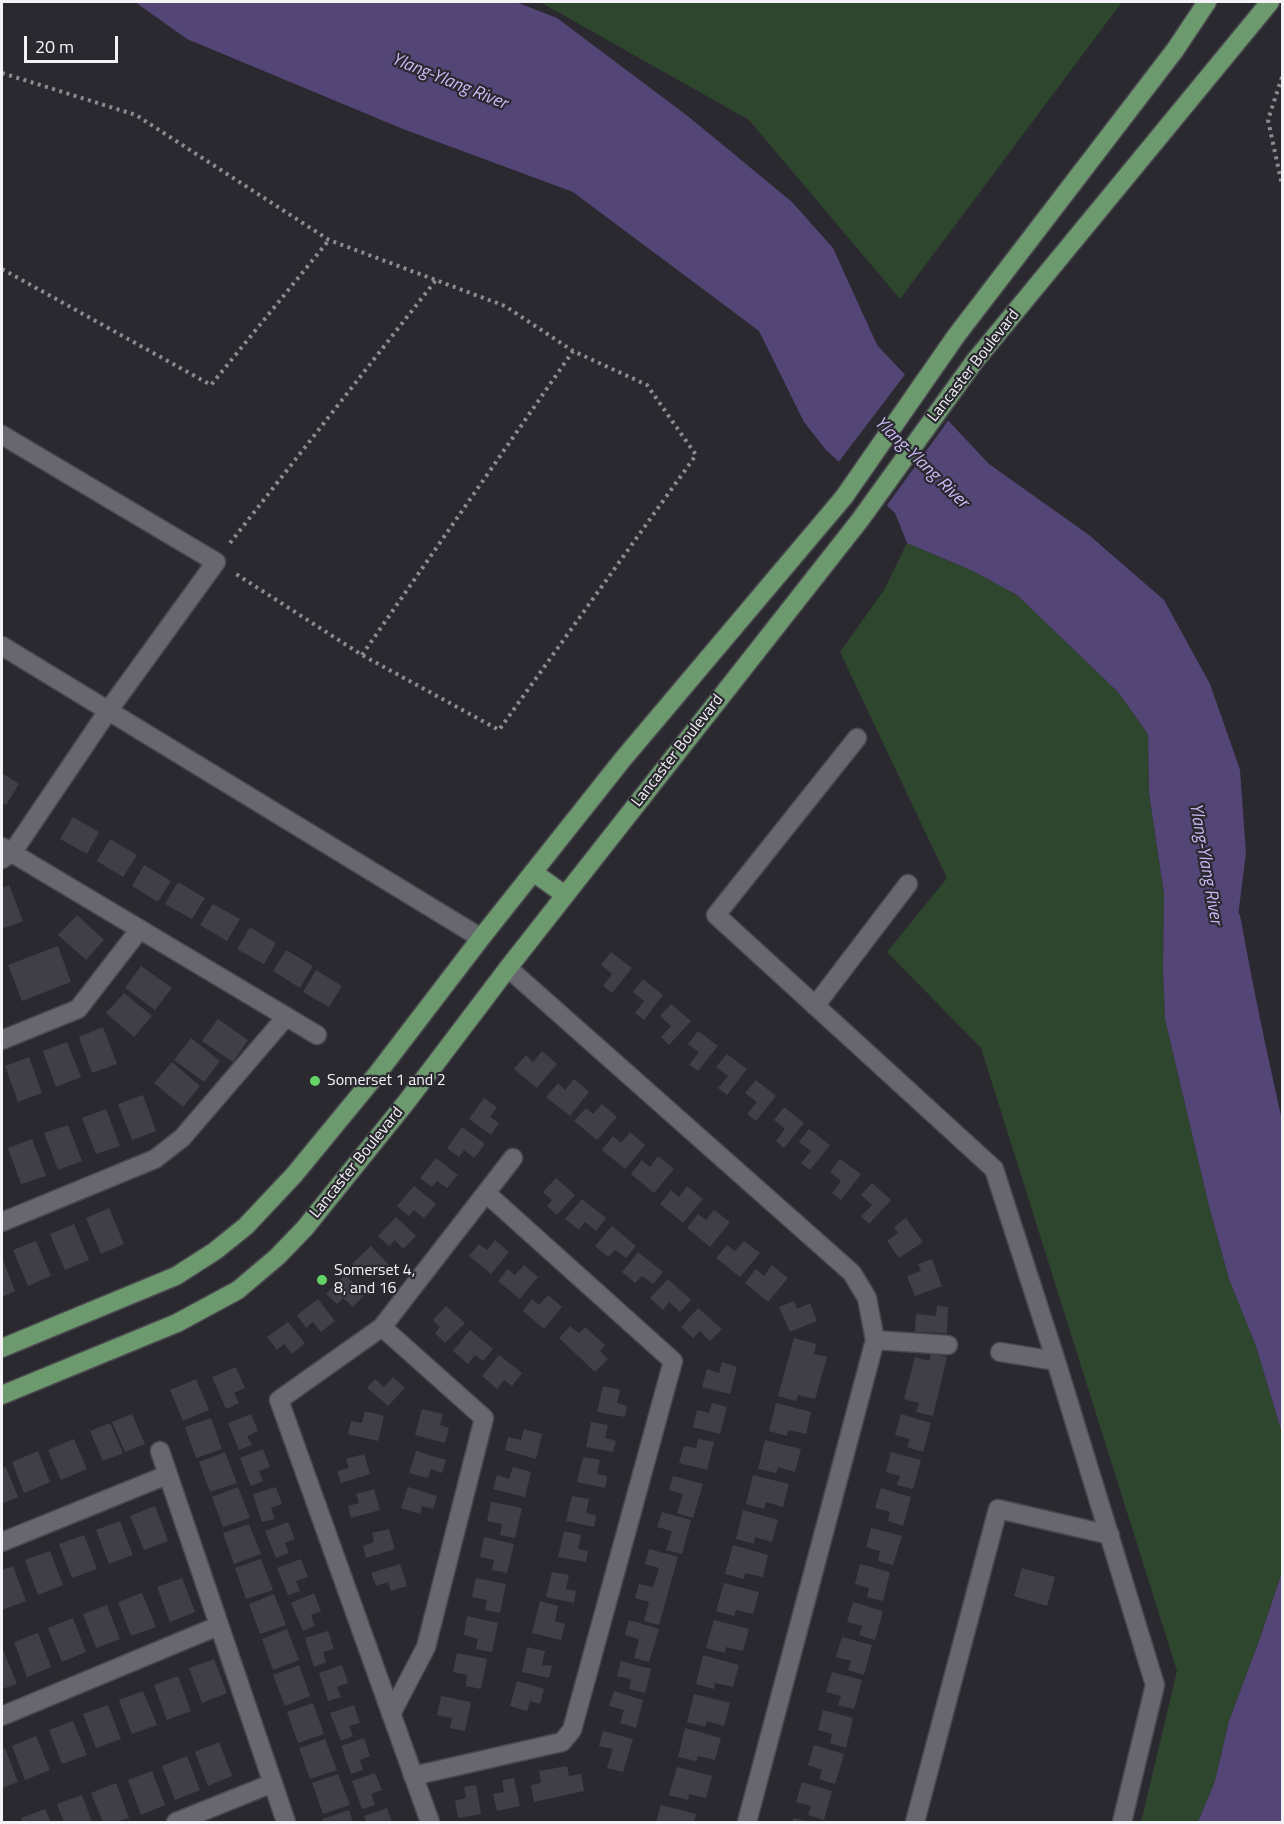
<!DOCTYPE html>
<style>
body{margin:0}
#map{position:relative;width:1284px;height:1824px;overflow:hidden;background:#2b2930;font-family:"Titillium Web",sans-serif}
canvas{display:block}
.frame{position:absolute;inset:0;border:3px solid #f3f2f7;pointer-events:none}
.scale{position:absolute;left:24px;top:36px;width:94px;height:27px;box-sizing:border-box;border:3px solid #f3f2f7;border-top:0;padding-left:8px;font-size:18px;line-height:21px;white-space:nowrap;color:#f3f2f7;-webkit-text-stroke:4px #2b2930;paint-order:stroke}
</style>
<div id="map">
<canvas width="1284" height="1824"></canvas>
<div class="frame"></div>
<div class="scale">20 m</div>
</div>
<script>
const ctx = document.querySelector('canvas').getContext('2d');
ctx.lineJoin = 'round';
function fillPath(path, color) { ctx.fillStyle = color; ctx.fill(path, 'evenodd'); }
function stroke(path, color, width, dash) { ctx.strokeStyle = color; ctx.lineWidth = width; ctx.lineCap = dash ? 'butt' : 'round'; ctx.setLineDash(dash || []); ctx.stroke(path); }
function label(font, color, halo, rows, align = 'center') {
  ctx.font = font + ' "Titillium Web",sans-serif'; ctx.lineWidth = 4.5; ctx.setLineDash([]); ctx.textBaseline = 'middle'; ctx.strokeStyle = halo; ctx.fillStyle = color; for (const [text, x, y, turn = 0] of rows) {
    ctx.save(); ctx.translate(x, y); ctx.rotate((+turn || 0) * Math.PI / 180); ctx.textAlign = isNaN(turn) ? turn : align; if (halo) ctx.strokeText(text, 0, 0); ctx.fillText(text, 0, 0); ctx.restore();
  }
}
fillPath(new Path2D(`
 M540 2H1122L900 299 749 120Z
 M907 543 973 571 1017 595 1118 692 1148 734 1149 793 1164 894 1163 969 1165 1019 1209 1206 1229 1279 1256 1346 1282 1433V1572L1260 1638 1229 1721 1215 1781 1198 1822H1141L1177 1671 981 1048 887 952 947 878 840 652 884 590Z`), '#2e452e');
fillPath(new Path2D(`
 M135 2H516L557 18 689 117 792 202 833 248 877 345 989 464 1089 535 1164 600 1210 684 1240 770 1246 853 1227 1004 1251 1101 1282 1196V1433L1256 1346 1229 1279 1209 1206 1165 1019 1163 969 1164 894 1149 793 1148 734 1118 692 1017 595 973 571 907 543 895 513 826 450 804 422 759 331 573 192 403 129 187 39Z
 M1282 1572V1822H1198L1215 1781 1229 1721 1260 1638Z`), '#534575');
fillPath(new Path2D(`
 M907 372 950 418 885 508 837 464Z`), '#2b2930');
stroke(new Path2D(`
 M1213 925C1232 1032 1256 1138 1282 1243`), '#534575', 57);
fillPath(new Path2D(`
 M2 773 19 784 6 805 2 803Z
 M73 817 99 832 87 854 60 839Z
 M110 839 137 855 123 877 97 861Z
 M144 865 171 881 158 902 132 886Z
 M178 882 205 898 192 919 165 904Z
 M9 885 23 921 2 929V888Z
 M213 904 240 919 227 941 200 925Z
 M77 915 104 940 86 960 58 935Z
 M250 927 276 943 264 964 237 949Z
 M58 946 71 982 22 1001 8 965Z
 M286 950 313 966 300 988 273 971Z
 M611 952 632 968 612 993 603 986 612 974 601 965Z
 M141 966 172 988 155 1010 125 988Z
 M316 970 342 986 329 1007 303 992Z
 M643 979 663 995 644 1020 635 1013 644 1001 633 992Z
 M124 993 152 1016 134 1037 106 1013Z
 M671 1004 691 1021 669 1045 661 1037 671 1026 660 1016Z
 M218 1019 248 1040 233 1062 202 1041Z
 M103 1027 117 1064 92 1073 79 1037Z
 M698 1031 718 1046 698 1071 689 1065 699 1052 688 1044Z
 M191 1038 220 1061 204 1082 174 1060Z
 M67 1042 81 1077 56 1087 43 1051Z
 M542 1051 557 1064 537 1088 514 1069 526 1055 533 1062Z
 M727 1054 747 1069 727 1095 718 1088 728 1076 716 1067Z
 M29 1057 42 1093 18 1102 5 1066Z
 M172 1062 200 1086 183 1107 154 1083Z
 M574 1079 589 1092 570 1116 546 1097 558 1083 565 1090Z
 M756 1080 776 1096 756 1121 747 1114 757 1102 745 1093Z
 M143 1095 156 1131 132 1140 118 1104Z
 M484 1098 497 1107 490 1117 499 1123 491 1135 469 1119Z
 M602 1104 617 1117 597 1140 574 1121 586 1108 593 1114Z
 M784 1107 804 1123 784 1148 776 1141 785 1129 774 1120Z
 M106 1109 120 1146 96 1154 82 1118Z
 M68 1125 82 1161 58 1170 44 1133Z
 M462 1127 485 1144 474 1158 464 1150 459 1157 447 1148Z
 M809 1129 830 1145 810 1170 801 1163 811 1151 799 1142Z
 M630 1132 645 1145 625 1169 602 1150 613 1136 621 1143Z
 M32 1139 46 1176 21 1184 8 1148Z
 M658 1156 674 1169 654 1193 631 1174 642 1160 650 1167Z
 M436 1158 458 1175 447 1188 437 1181 432 1187 420 1178Z
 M840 1159 861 1174 841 1200 832 1193 841 1181 830 1172Z
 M556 1178 575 1195 557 1215 547 1206 552 1200 543 1192Z
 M872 1183 891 1200 869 1224 861 1216 872 1205 861 1195Z
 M414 1186 436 1204 424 1218 414 1210 409 1216 397 1206Z
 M687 1186 703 1199 683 1223 660 1204 671 1190 679 1197Z
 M582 1199 606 1218 596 1231 585 1222 579 1230 565 1219Z
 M109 1208 124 1244 101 1254 86 1218Z
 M714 1210 730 1222 710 1247 687 1228 698 1214 706 1220Z
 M396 1217 416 1236 403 1249 395 1240 389 1246 378 1236Z
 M906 1218 923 1242 899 1258 887 1241 898 1233 894 1227Z
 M74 1224 89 1260 65 1270 50 1234Z
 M612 1226 636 1246 626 1258 615 1250 608 1257 595 1246Z
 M495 1240 509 1252 491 1274 469 1256 479 1244 487 1250Z
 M36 1241 51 1276 28 1286 13 1250Z
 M744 1241 760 1253 740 1277 716 1258 727 1245 735 1251Z
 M371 1246 390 1266 378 1278 369 1269 363 1275 352 1264Z
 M638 1252 663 1272 653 1284 642 1276 635 1283 622 1272Z
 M2 1258 15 1291 2 1297Z
 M932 1259 942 1286 915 1296 907 1276 921 1271 918 1264Z
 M524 1265 538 1277 520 1299 498 1281 508 1269 515 1275Z
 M772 1265 788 1278 768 1302 745 1283 756 1269 764 1276Z
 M345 1275 365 1294 353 1307 343 1298 337 1304 326 1294Z
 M668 1279 691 1300 680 1312 669 1302 663 1310 650 1298Z
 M548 1295 562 1307 544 1329 523 1311 532 1299 539 1305Z
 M318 1299 335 1321 321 1332 313 1322 306 1328 297 1315Z
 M794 1301 797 1309 810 1303 817 1321 790 1332 779 1307Z
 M446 1306 465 1323 445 1343 435 1333 440 1327 433 1320Z
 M937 1306 948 1307 947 1333 915 1332 916 1314 936 1316Z
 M698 1308 722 1329 710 1341 700 1331 693 1338 681 1327Z
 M288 1322 305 1343 292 1354 284 1344 277 1350 267 1337Z
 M570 1326 579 1333 585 1327 605 1345 600 1351 608 1359 595 1372 559 1338Z
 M470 1330 493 1349 483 1361 475 1355 468 1364 453 1351Z
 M794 1338 816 1344 814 1354 827 1357 815 1399 798 1395 796 1401 778 1396Z
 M931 1353 947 1357 933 1416 916 1412 919 1403 904 1399 915 1357 929 1361Z
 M499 1355 522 1373 512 1386 504 1380 497 1389 482 1376Z
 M722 1362 737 1367 730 1394 702 1387 707 1369 719 1373Z
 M236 1367 245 1388 234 1393 239 1403 226 1409 212 1377Z
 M393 1377 405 1388 388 1406 367 1388 375 1379 384 1387Z
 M196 1379 209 1410 183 1421 170 1390Z
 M603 1386 620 1390 617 1403 627 1406 625 1417 597 1412Z
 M712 1403 727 1407 720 1434 693 1427 697 1410 709 1413Z
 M776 1403 811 1412 806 1434 788 1430 787 1436 769 1431Z
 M422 1409 443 1414 440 1425 449 1428 445 1443 415 1435Z
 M365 1411 384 1416 378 1441 348 1434 351 1421 362 1423Z
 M132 1414 145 1444 125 1452 112 1422Z
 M251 1414 258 1431 247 1436 252 1445 239 1450 228 1423Z
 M901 1414 931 1423 923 1452 907 1447 910 1439 895 1435Z
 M211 1418 222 1449 196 1458 185 1427Z
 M591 1422 608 1425 605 1438 616 1441 613 1452 586 1447Z
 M110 1423 123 1453 103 1461 90 1431Z
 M524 1429 542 1434 536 1459 505 1450 508 1437 521 1440Z
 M74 1439 87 1469 61 1480 48 1450Z
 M698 1439 714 1442 707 1470 679 1463 684 1446 696 1448Z
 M765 1440 801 1449 795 1472 778 1467 776 1473 758 1469Z
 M263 1449 270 1467 259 1471 263 1481 251 1486 240 1458Z
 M38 1451 50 1482 24 1493 12 1462Z
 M416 1451 446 1460 442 1473 431 1469 428 1478 409 1473Z
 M225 1452 237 1483 210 1492 199 1462Z
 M891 1452 921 1460 913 1489 897 1485 900 1476 886 1472Z
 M364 1454 370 1474 341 1483 337 1471 349 1468 346 1459Z
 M583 1457 600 1460 597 1474 607 1476 605 1488 577 1482Z
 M6 1467 18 1497 2 1504V1468Z
 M513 1467 531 1472 525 1497 493 1489 497 1475 509 1479Z
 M753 1475 789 1484 783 1507 766 1502 764 1509 746 1504Z
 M673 1476 703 1484 693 1518 677 1513 683 1494 669 1490Z
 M238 1487 250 1518 223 1527 212 1497Z
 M276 1487 282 1504 271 1508 275 1519 262 1522 253 1494Z
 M408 1487 437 1496 433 1509 422 1506 420 1514 401 1508Z
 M881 1488 911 1497 903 1526 888 1521 890 1512 875 1508Z
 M374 1489 380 1510 351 1518 348 1506 359 1503 356 1494Z
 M572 1496 589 1499 586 1513 596 1515 594 1527 566 1521Z
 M491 1502 522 1508 515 1538 500 1535 502 1524 487 1521Z
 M155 1506 168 1541 144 1550 130 1516Z
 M743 1510 778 1520 772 1542 755 1537 754 1544 736 1539Z
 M662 1512 691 1520 682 1554 666 1550 672 1531 657 1527Z
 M120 1521 133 1555 109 1564 96 1530Z
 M288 1522 295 1539 285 1543 289 1553 276 1558 265 1531Z
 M249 1524 261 1554 234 1564 223 1533Z
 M871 1528 902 1536 893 1565 878 1561 880 1551 866 1547Z
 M389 1529 395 1549 366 1558 363 1546 374 1542 372 1533Z
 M564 1531 581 1535 578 1549 588 1551 586 1562 558 1557Z
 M84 1535 97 1569 72 1578 59 1544Z
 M484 1537 514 1544 507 1573 492 1570 494 1560 480 1557Z
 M733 1545 768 1555 763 1577 745 1573 744 1579 725 1574Z
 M649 1549 678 1557 659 1625 644 1621 649 1602 635 1598 639 1584 653 1587 659 1568 645 1564Z
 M50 1551 63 1585 38 1595 25 1560Z
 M261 1559 273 1590 246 1599 235 1568Z
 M301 1559 308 1577 296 1581 300 1591 288 1595 277 1568Z
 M400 1564 407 1586 391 1591 388 1582 376 1586 371 1573Z
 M860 1564 890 1572 883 1601 867 1597 869 1588 855 1584Z
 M13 1566 26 1601 2 1610V1570Z
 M1022 1568 1055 1577 1047 1606 1014 1596Z
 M552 1572 569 1575 566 1589 576 1591 574 1603 546 1597Z
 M182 1578 195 1612 170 1622 157 1587Z
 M476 1578 506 1584 500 1613 485 1610 487 1600 472 1597Z
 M724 1583 759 1592 753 1614 736 1610 734 1616 716 1611Z
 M142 1593 156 1627 131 1636 118 1602Z
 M314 1593 321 1611 311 1615 315 1626 303 1631 291 1603Z
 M274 1594 286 1625 260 1634 249 1604Z
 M540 1601 558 1606 555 1621 565 1624 561 1640 532 1633Z
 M853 1602 883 1611 875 1640 859 1635 862 1626 847 1622Z
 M107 1605 120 1639 96 1648 83 1614Z
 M467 1616 498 1623 492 1652 476 1649 478 1639 464 1635Z
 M73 1618 86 1652 62 1662 48 1628Z
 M629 1620 659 1629 649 1662 634 1658 639 1639 625 1635Z
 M714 1620 749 1629 743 1651 726 1647 725 1653 706 1648Z
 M287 1629 299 1660 273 1670 262 1639Z
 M328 1631 334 1649 323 1652 326 1662 314 1667 305 1638Z
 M38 1633 51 1667 27 1677 14 1642Z
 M842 1637 872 1645 864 1675 848 1670 851 1661 836 1657Z
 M527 1647 545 1651 542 1665 552 1666 549 1678 522 1672Z
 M2 1650H3L17 1684 2 1689Z
 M457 1653 487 1659 481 1689 466 1686 467 1675 453 1672Z
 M703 1655 739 1665 733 1687 715 1683 714 1689 696 1684Z
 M214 1659 227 1693 202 1703 189 1668Z
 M621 1661 651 1669 645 1693 629 1689 631 1679 617 1676Z
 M299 1665 310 1696 285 1706 273 1675Z
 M342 1665 348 1683 337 1687 341 1697 328 1701 319 1673Z
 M832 1672 862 1680 854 1709 838 1705 841 1696 826 1692Z
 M178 1676 191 1711 167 1720 154 1685Z
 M517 1681 544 1689 540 1704 530 1701 527 1711 510 1706Z
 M143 1691 157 1725 132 1734 119 1700Z
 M614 1691 643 1700 636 1728 620 1723 624 1710 609 1706Z
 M694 1694 730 1703 724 1726 707 1721 705 1727 687 1722Z
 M441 1696 471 1702 465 1731 450 1728 452 1718 437 1715Z
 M313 1703 324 1734 298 1743 287 1712Z
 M108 1705 121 1739 96 1748 83 1714Z
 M354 1705 360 1723 349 1726 353 1736 341 1741 330 1713Z
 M823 1710 853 1718 846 1748 830 1743 832 1734 818 1730Z
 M73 1721 87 1755 62 1764 49 1730Z
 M685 1728 721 1738 715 1760 698 1756 696 1761 678 1757Z
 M603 1731 633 1739 623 1772 607 1768 613 1749 599 1746Z
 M36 1736 50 1770 25 1780 12 1746Z
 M364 1738 370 1756 360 1760 363 1770 351 1774 341 1746Z
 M325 1739 337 1770 310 1779 299 1748Z
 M219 1742 232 1776 208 1786 195 1752Z
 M814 1745 844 1754 835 1784 819 1779 822 1770 808 1765Z
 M5 1748 18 1782 2 1788V1749Z
 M187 1756 200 1790 175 1800 162 1766Z
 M567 1766 569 1776 581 1774 584 1791 534 1802 531 1785 541 1783 539 1771Z
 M677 1767 712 1776 706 1798 689 1794 688 1800 669 1795Z
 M152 1771 165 1805 141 1815 128 1780Z
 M375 1773 382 1790 371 1794 375 1805 362 1809 352 1781Z
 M338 1774 350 1805 323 1814 312 1783Z
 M514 1778 520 1806 497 1811 493 1794 504 1792 502 1780Z
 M802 1782 832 1791 824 1820 808 1815 811 1806 796 1802Z
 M116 1783 129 1818 116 1822H103L91 1793Z
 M476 1785 481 1814 458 1818 455 1801 466 1798 464 1787Z
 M82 1795 92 1822H64L57 1804Z
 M661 1805 696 1814 694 1822H656Z
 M387 1808 392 1822H366L364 1816Z
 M45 1809 51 1822H23L21 1818Z
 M349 1810 353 1822H324L322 1819Z
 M794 1818 808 1822H792Z`), '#403e46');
const minor = new Path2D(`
 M2 435 216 562 108 711 12 853 2 859
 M2 646 481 938
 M857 738 716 915 994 1169 1056 1361 1155 1685 1122 1822
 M2 847 317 1035
 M508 968 852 1273 867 1298 875 1340 747 1822
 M815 1006 908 884
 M2 1040 78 1009 140 929
 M2 1222 155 1159 182 1138 286 1017
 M382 1327 484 1418 426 1647 391 1714
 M875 1340 948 1345
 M1000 1352 1056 1361
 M160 1451 286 1822
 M2 1542 167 1475
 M2 1716 218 1626
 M413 1776 562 1742 572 1730 673 1361 486 1193
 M176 1822 273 1783
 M430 1822 279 1400 382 1327 513 1158
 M915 1822 998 1509 1110 1535`);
const major = new Path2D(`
 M533 872 565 895
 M2 1348 176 1276 215 1251 246 1226 294 1175 377 1074 481 938 623 759 844 497 956 336 1175 50 1207 2
 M2 1395 177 1323 238 1290 277 1257 305 1228 408 1100 508 968 860 520 974 362 1270 2`);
stroke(minor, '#49484e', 21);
stroke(major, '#49484e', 21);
stroke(new Path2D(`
 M2 73 136 115 329 240 505 306 573 351 647 385 696 455 499 730 362 655 236 574
 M1282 77 1268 120 1282 185
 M2 269 211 385 329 240
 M230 543 436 280
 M362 655 573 351`), '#8d8b91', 4, [3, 4.5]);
stroke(minor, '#68666e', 18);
stroke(major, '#6d996f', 18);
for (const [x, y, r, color] of [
 [315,1081,6,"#64d467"],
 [322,1280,6,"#64d467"]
]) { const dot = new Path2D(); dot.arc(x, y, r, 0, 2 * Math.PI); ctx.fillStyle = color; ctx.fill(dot); stroke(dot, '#2b2930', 2); }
label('16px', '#f3f2f7', '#2b2930', [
 ["Lancaster Boulevard",974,366,-52],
 ["Lancaster Boulevard",678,751,-52],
 ["Lancaster Boulevard",357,1163,-51]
]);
label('16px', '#f3f2f7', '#2b2930', [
 ["Somerset 1 and 2",327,1081],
 ["Somerset 4,",334,1271],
 ["8, and 16",334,1289]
], 'left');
label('italic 18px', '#cbbaf8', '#2b2930', [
 ["Ylang-Ylang River",449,82,22],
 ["Ylang-Ylang River",921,463,44],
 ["Ylang-Ylang River",1205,864,80]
]);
</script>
